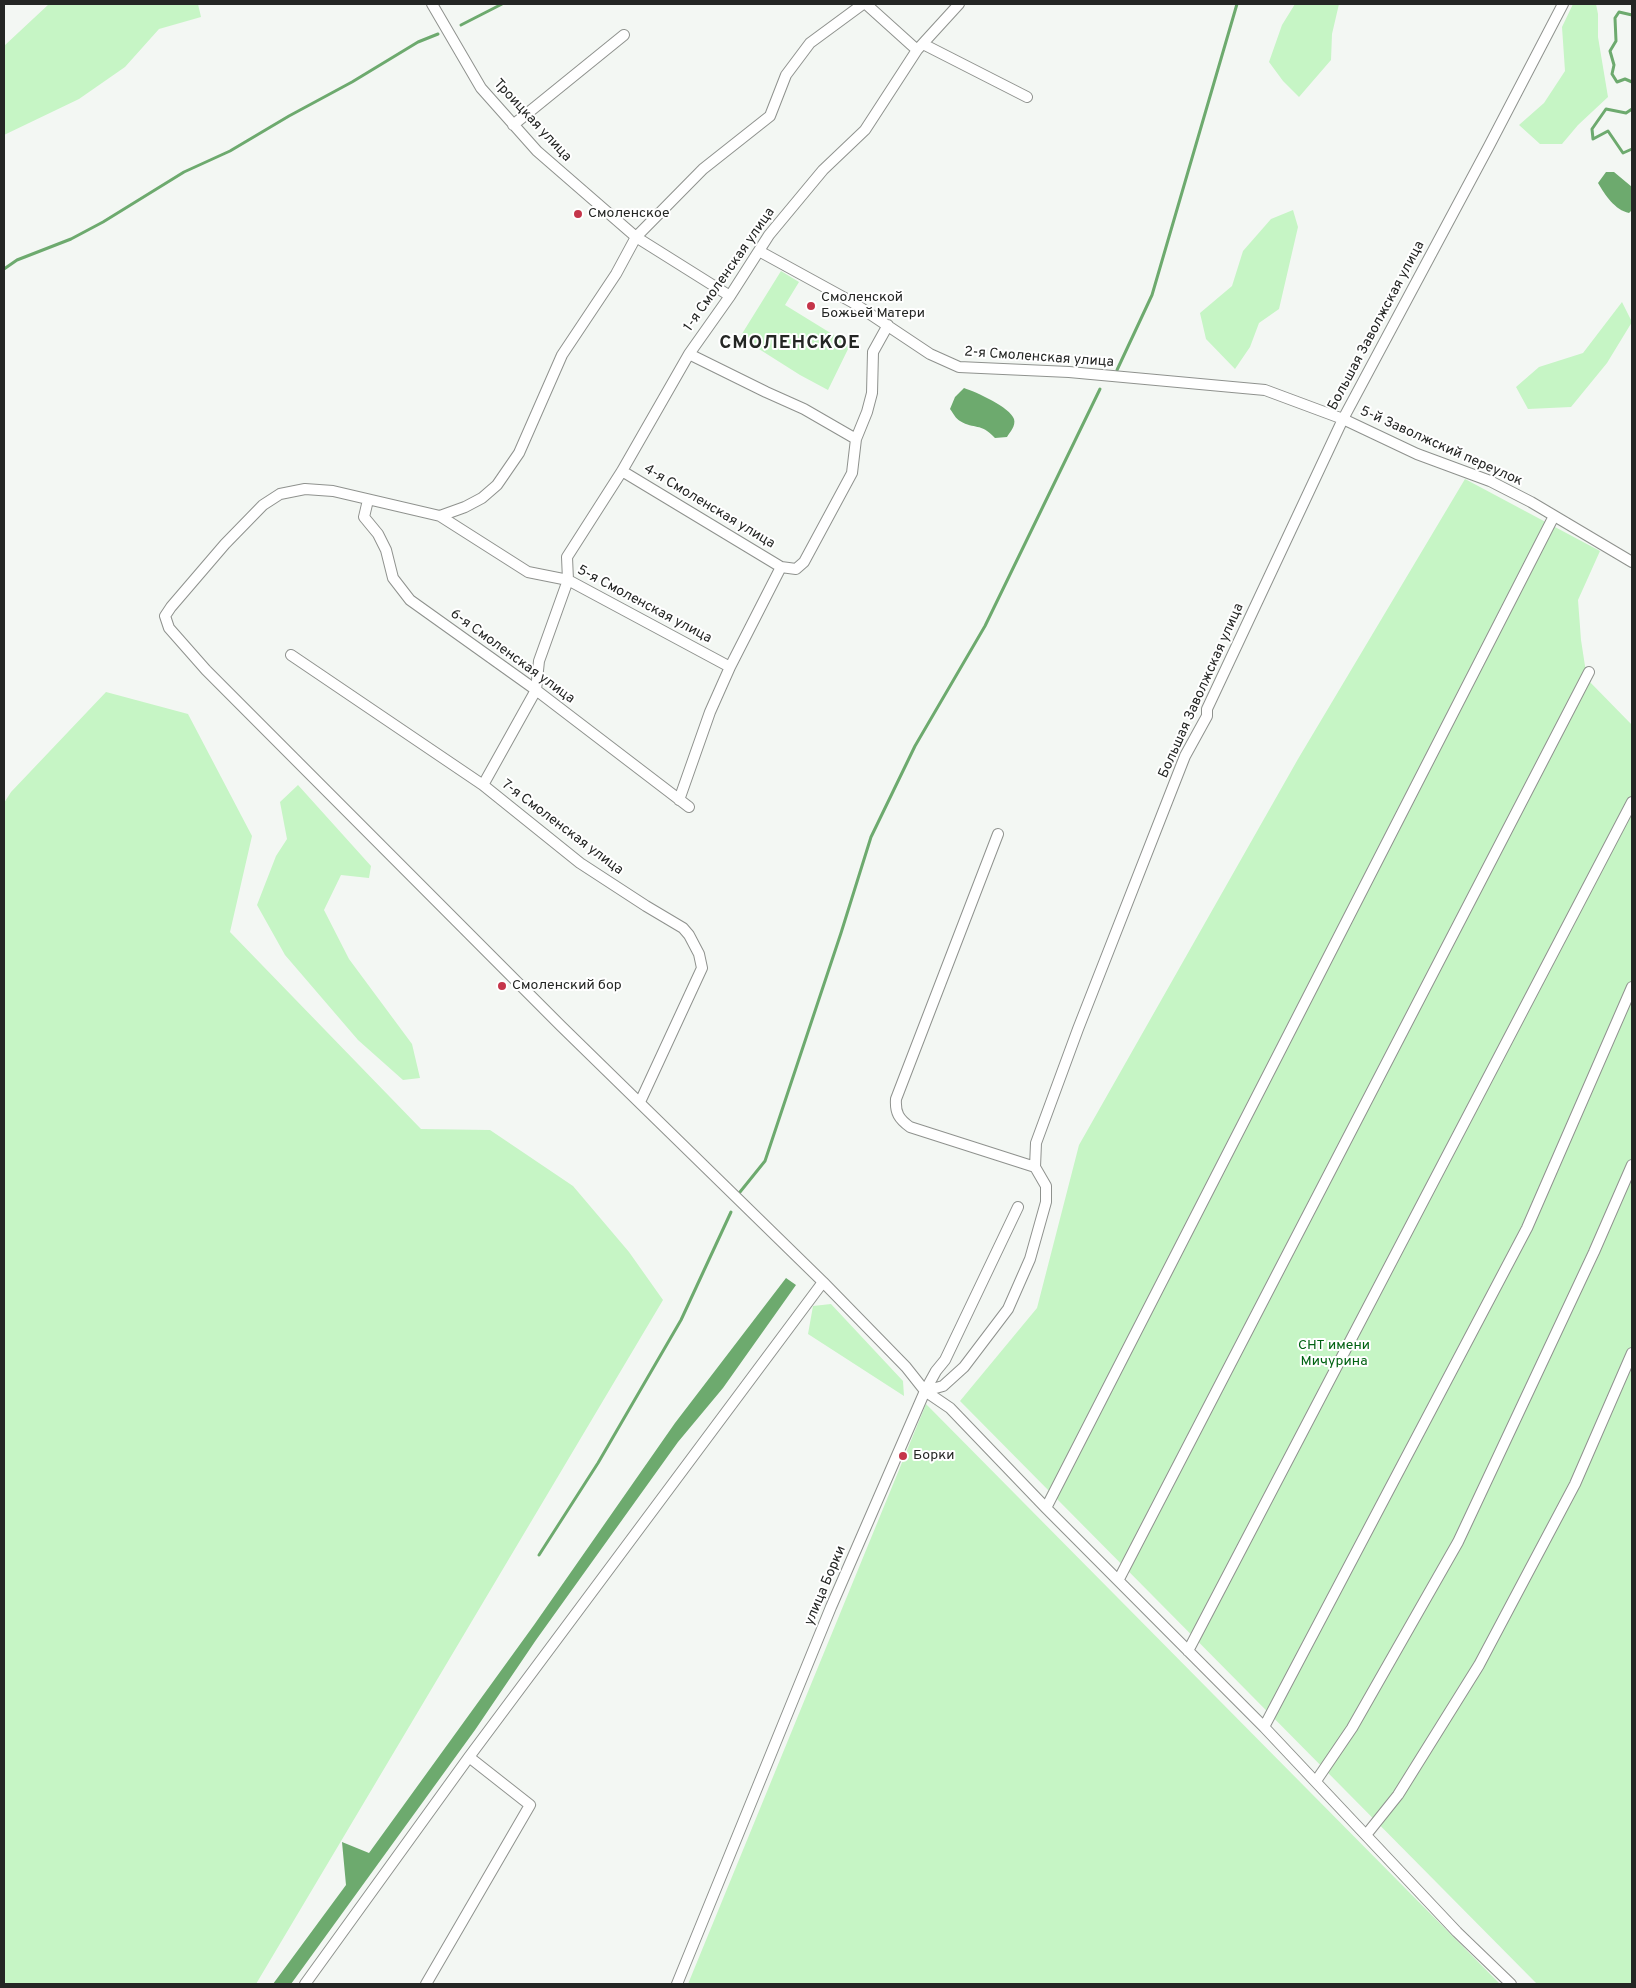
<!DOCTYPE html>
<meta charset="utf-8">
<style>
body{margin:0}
#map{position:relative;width:1636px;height:1988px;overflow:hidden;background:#f3f7f3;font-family:Overpass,sans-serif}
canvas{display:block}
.frame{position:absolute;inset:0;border:5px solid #242624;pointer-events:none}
</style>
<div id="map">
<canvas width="1636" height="1988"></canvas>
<div class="frame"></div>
</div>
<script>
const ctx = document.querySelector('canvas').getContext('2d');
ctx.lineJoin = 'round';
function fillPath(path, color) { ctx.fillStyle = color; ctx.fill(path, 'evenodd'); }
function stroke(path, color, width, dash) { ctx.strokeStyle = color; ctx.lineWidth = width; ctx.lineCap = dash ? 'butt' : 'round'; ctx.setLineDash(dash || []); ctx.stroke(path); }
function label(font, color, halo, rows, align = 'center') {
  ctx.font = font + ' Overpass,sans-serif'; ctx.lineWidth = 4; ctx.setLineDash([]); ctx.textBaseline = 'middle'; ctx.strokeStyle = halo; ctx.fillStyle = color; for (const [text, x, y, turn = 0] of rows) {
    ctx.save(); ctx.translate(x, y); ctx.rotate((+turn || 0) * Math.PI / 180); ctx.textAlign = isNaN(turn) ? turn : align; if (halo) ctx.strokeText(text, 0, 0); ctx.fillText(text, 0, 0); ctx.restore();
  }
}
fillPath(new Path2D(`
 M49 4H198L201 17 159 29 125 67 79 99 4 135V46Z
 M1295 4H1339L1332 34 1331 60 1299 97 1283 81 1269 62 1282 25Z
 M1573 4H1596L1598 14V37L1608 97 1578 125 1562 144H1540L1519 125 1544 103 1565 71 1562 27Z
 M1293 210 1298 227 1279 309 1259 323 1250 347 1235 369 1206 339 1200 313 1232 286 1243 251 1271 219Z
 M781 271 799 282 785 305 850 345 828 390 800 375 740 337Z
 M1622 302 1632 322 1607 363 1571 407 1528 409 1516 387 1539 367 1583 353Z
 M1465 479 1600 551 1578 600 1581 640 1587 679 1632 725V1984H1537L960 1401 1037 1308 1079 1145 1298 759Z
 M106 692 188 714 252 836 230 932 421 1129 490 1130 573 1186 629 1252 663 1300 256 1984H4V803L11 792Z
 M298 785 371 866 369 878 341 875 324 910 349 959 412 1044 420 1078 403 1080 358 1040 285 955 257 905 276 856 287 839 280 802Z
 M831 1304 903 1381 904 1396 808 1334 813 1306Z
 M926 1404 1500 1984H688Z`), '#c6f5c5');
fillPath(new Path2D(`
 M1606 172H1614L1632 187V210L1629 213C1615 210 1605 195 1598 183Z
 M964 388C976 392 1010 407 1014 419 1016 426 1010 432 1007 437L995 438C980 422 975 430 960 421 956 419 953 413 950 409L955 397Z
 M786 1278 796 1285 723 1388 678 1442 536 1640 475 1730 291 1984H273L346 1885 342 1842 369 1853 534 1625 675 1423Z`), '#6daa6e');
stroke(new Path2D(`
 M1632 15 1619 12 1615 18 1616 41 1610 51 1614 65 1612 74 1617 82 1625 79 1632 82
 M461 25 502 4
 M1632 109 1626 113 1606 109 1592 129 1593 139 1608 131 1623 153 1632 149
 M4 269 17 260 71 239 103 222 184 172 230 151 289 116 352 82 418 42 438 34
 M1117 370 1152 295 1237 4
 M740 1192 765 1161 841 933 871 837 915 746 985 626 1100 389
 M539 1555 598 1463 681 1320 731 1212`), '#6daa6e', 3);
const street = new Path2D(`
 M432 4 481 88 537 151 636 237 730 296
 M863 4 810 43 786 75 770 116 703 169 636 237 616 274 562 355 519 453 497 485 482 498 465 507 440 516 333 491 305 489 280 494 263 505 225 544 171 607 165 616 169 628 206 670 561 1026 823 1282 906 1367 925 1391 950 1408 1046 1508 1264 1727 1457 1932 1511 1984
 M866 4 917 50
 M923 44 1027 97
 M513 125 624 35
 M759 251 852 302 930 354 959 367 1069 372 1265 390 1343 419 1417 454 1490 481 1531 502 1632 562
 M689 354 766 392 804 409 856 439
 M622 471 781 567
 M368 500 364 517 378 534 386 550 393 578 410 600 536 690 689 807
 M440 516 528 572 568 580 730 667
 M291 655 483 785 580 863 646 906 683 928 689 935 699 954 702 968 640 1102
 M483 785 536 690 539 661 568 580 567 557 622 471 689 354 730 296 769 235 823 170 865 130 917 50 959 4
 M679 800 710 712 730 667 781 567 796 569 804 562 852 473 856 439 867 412 872 393 873 352 888 325
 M998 834 896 1099C895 1113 899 1119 910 1127L1035 1167
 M925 1391 943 1386 964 1367 1008 1309 1030 1259 1046 1202V1186L1035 1167 1036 1143 1078 1029 1185 756 1207 716V709L1343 419 1489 146 1563 4
 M1046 1508 1554 516
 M1119 1579 1589 672
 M1188 1651 1632 802
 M1264 1727 1527 1228 1632 987
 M1316 1781 1352 1728 1458 1542 1594 1252 1632 1165
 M1366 1835 1398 1795 1479 1665 1575 1484 1632 1353
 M305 1984 469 1757 823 1282
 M426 1984 530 1805 469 1757
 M677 1984 831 1607 925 1391 936 1371 945 1360 1018 1207`);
stroke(street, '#8f928e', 12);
stroke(street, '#fff', 10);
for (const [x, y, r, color] of [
 [578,214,5,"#c5354a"],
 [811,306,5,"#c5354a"],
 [502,986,5,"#c5354a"],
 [903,1456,5,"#c5354a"]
]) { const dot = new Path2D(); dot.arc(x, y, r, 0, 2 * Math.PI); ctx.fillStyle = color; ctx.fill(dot); stroke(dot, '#fff', 2); }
label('14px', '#242624', '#fff', [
 ["Троицкая улица",532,121,47],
 ["1-я Смоленская улица",730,270,-55],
 ["Большая Заволжская улица",1377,326,-62],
 ["2-я Смоленская улица",1039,358,4],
 ["5-й Заволжский переулок",1441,447,24],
 ["4-я Смоленская улица",709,507,31],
 ["5-я Смоленская улица",644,605,28],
 ["6-я Смоленская улица",512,657,36],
 ["Большая Заволжская улица",1202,691,-66],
 ["7-я Смоленская улица",562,828,37],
 ["улица Борки",826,1586,-67]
]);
label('14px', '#242624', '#fff', [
 ["Смоленское",588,214],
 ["Смоленской",821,298],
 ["Божьей Матери",821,314],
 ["Смоленский бор",512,986],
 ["Борки",913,1456]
], 'left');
label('14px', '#006212', '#fff', [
 ["СНТ имени",1334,1346],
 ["Мичурина",1334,1362]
]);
ctx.letterSpacing = '1px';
label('bold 19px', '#242624', '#fff', [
 ["СМОЛЕНСКОЕ",790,344]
]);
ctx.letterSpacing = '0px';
</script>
